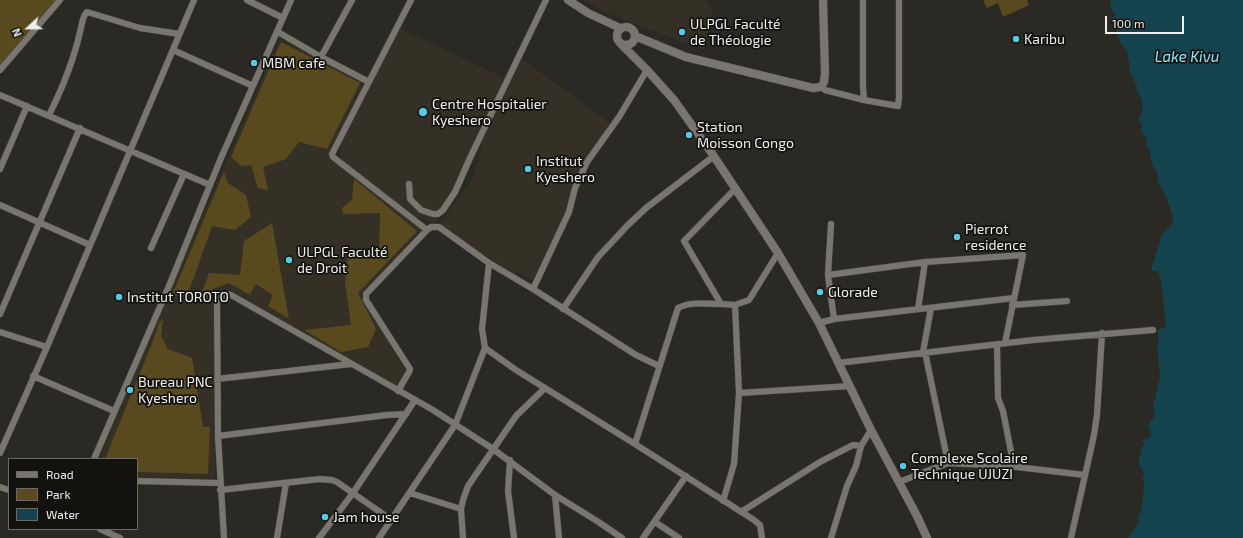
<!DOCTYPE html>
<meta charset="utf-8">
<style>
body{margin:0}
#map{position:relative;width:1243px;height:538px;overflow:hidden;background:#2b2924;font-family:"Exo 2",sans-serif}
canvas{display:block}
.legend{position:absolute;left:8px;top:458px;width:130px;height:72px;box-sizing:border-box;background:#13120f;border:1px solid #6b6a67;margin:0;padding:5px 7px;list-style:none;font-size:12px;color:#efeeea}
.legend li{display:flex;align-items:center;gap:8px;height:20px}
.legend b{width:20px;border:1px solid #6b6a67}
.north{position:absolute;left:8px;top:8px;width:40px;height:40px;-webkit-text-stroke:3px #13120f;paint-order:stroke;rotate:248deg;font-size:11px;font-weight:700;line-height:16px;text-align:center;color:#efeeea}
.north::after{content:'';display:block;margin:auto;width:14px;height:18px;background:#efeeea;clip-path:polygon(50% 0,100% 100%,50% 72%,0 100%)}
.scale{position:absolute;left:1105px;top:16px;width:79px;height:18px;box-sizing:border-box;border:2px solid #efeeea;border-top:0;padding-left:5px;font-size:12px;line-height:14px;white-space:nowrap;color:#efeeea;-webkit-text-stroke:3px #13120f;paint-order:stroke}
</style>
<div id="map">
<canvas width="1243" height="538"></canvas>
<ul class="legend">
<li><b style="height:5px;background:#78766f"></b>Road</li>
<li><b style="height:11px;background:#58491e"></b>Park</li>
<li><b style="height:11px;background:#14434d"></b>Water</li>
</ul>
<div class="north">N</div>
<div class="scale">100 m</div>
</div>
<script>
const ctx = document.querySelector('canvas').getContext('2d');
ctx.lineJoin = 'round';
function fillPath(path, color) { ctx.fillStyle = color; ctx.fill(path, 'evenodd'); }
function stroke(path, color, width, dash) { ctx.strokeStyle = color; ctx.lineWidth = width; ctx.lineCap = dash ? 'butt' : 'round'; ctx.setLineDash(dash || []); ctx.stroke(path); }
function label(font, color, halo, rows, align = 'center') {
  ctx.font = font + ' "Exo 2",sans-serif'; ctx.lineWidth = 3.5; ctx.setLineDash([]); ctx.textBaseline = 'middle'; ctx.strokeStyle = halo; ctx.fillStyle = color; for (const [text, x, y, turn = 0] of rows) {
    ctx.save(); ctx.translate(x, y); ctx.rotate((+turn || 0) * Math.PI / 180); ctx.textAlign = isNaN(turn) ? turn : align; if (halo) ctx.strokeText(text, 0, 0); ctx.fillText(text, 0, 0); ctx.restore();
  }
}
fillPath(new Path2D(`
 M584 0H707L706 3 713 8 704 50 610 14Z
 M399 28 504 78 453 191 434 224 415 216 378 190 341 161 339 146Z
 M280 38 363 82 331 153 332 157 421 230 361 295 406 371 396 387 227 289 215 296V479L137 477V459H99L163 305Z
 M522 59 613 125 583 161 566 212 533 280 517 271 514 275 439 225 474 177 484 136Z`), '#353025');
fillPath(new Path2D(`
 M0 0H56L0 66Z
 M983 0H1027L1029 5 1003 17 998 3 987 8Z
 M281 42 360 83 327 149 299 142 286 159 263 167 268 190 258 188 251 165 241 166 231 157Z
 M224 172 228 183 246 195 251 217 235 230 212 226 187 297 172 295Z
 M354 179 417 231 358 293 376 329 368 347 341 352 304 330 351 325 345 282 349 247 365 258 379 250 380 213 343 214 342 208 352 200Z
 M272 223 289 319 268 306 273 295 256 284 250 295 229 283 213 289 208 303 199 300 209 273 240 275 244 241Z
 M163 319 161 336 168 349 192 358 203 427H210L208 474 137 472V459H105L153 341 159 323Z`), '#58491e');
fillPath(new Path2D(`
 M1111 0H1243V538H1128L1139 522 1137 516 1141 511 1144 488V481L1142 478 1144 473 1140 467 1139 458 1141 454V448L1144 445 1143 439 1149 438 1151 434 1148 426 1150 422 1155 415 1153 407 1160 377 1157 346 1159 341 1157 330 1164 328 1166 325 1161 281 1158 271H1152V267L1162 234 1172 224 1173 220 1172 213 1165 194 1158 182 1157 172 1152 165 1150 151 1146 145 1147 140 1141 131 1142 125 1139 120 1143 106 1141 98 1137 91V86L1129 71 1130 65 1128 59V53L1119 40 1116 27 1111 22V19L1116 15 1110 7Z`), '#14434d');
const street = new Path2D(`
 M247 0 283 18
 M411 0 332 154 333 157 427 230 431 227H439L489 263 533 289 636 355 659 366
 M863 0V87L864 100
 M278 32 321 57 369 82
 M173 50 253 86
 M321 57 352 0
 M0 70 60 0
 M821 87 825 90 864 100 898 106 899 97V0
 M0 95 210 185
 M49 115C63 87 73 63 80 32 82 26 82 16 87 12L140 28 179 34
 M0 169 27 106
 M409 184 410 199 421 210 433 214H438L443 210 455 192 470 158 546 0
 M736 188 684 241 721 304 735 305 749 300 778 253
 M0 205 90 245
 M831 224 828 275 834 319
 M151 248 184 174
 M828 275 925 262 1023 255 1005 343
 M533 289 569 212 575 188 587 162 619 117 647 70
 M1012 305 1067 301
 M563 309 598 257 627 226 646 208 714 156
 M918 309 925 262
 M0 314 80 128
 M819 323 834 319 1014 298
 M0 332 47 347
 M997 344 998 398 1003 411 1014 467
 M485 348 516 370 635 444 754 520 760 525 762 538
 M923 352 931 308
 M925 352 948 463
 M838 363 1033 340 1153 330
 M33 376 114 411
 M217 379 351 364
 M398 391 409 372 410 369 366 300V294L427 230
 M739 393 850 386
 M218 436 387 415 406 414
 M635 444 678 308C691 301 707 304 721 304
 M0 453 47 347 194 0
 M94 459 169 286 221 158 291 0
 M510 460 508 491 514 538
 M137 481 219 483
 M899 482 948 463 1008 466 1085 475
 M0 487 9 490
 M220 490 320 479 332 480 337 482 390 519
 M410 493 461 509
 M555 495 559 538
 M723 501 734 464 739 393 735 305
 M741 512 820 462 853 445 861 446
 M655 522 679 538
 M100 529 120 538
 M224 538 218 436 217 303 219 298 226 294 231 295 433 410 493 449 555 495 597 521 622 538
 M277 538 286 483
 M319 538 353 493 415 400
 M379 538 455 425 485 348 482 329 489 263
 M463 538 461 509 463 500 468 486 516 416 545 388
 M643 538 686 476
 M831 538 847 486 856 466 861 446 871 430
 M1071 538 1094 435 1097 415 1102 333`);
const secondary = new Path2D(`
 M568 0 588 13 620 28
 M617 36a9 9 0 1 1 18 0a9 9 0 1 1-18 0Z
 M635 36 686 57 813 88 821 87 824 82 825 73 823 0
 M621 44 647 70 674 100 711 152 778 253 819 323 871 430 917 516 927 538`);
stroke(street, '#494742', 7);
stroke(secondary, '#494742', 9);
stroke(street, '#78766f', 6);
stroke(secondary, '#78766f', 8);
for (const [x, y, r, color] of [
 [682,32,4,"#57c9e2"],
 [1016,39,4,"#57c9e2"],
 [254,63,4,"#57c9e2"],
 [423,112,5,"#57c9e2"],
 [689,135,4,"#57c9e2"],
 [528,169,4,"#57c9e2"],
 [957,237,4,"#57c9e2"],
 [289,260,4,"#57c9e2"],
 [820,292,4,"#57c9e2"],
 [119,297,4,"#57c9e2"],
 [130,390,4,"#57c9e2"],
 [903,466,4,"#57c9e2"],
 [325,517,4,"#57c9e2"]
]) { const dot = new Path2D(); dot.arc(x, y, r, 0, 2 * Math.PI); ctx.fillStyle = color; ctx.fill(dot); stroke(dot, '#13120f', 1.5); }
label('14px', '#efeeea', '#13120f', [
 ["ULPGL Faculté",690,24],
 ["de Théologie",690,40],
 ["Karibu",1024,39],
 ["MBM cafe",262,63],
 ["Centre Hospitalier",432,104],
 ["Kyeshero",432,120],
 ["Station",697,127],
 ["Moisson Congo",697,143],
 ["Institut",536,161],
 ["Kyeshero",536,177],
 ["Pierrot",965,229],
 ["residence",965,245],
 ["ULPGL Faculté",297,252],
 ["de Droit",297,268],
 ["Glorade",828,292],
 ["Institut TOROTO",127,297],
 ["Bureau PNC",138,382],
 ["Kyeshero",138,398],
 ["Complexe Scolaire",911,458],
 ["Technique UJUZI",911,474],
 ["Jam house",333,517]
], 'left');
label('italic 15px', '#8ce9ff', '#13120f', [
 ["Lake Kivu",1187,57]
]);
</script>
